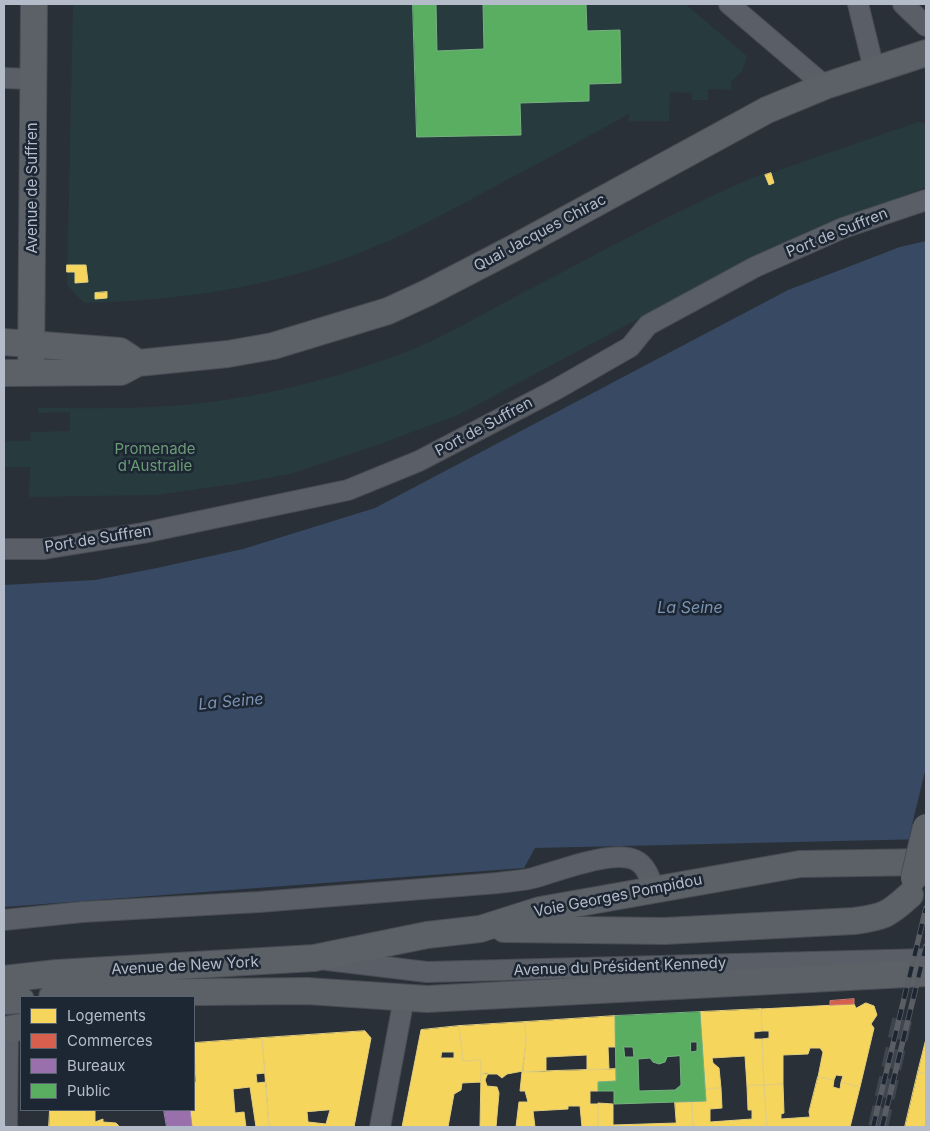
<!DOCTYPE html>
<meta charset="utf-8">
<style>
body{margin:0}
#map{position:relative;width:930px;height:1131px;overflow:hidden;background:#2a3038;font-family:Inter,sans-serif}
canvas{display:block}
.frame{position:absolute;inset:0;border:5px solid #b4bcc9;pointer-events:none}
.legend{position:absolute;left:20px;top:996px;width:175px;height:115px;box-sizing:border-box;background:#1d2633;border:1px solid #59626f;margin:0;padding:6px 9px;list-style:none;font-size:15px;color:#b4bcc9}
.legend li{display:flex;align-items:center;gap:10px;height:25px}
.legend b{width:25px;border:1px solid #59626f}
</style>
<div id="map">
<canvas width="930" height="1131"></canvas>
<div class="frame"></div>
<ul class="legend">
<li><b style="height:14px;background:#f6d55c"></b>Logements</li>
<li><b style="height:14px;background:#d6604d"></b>Commerces</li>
<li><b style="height:14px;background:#9970ab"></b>Bureaux</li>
<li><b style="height:14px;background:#5aae61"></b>Public</li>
</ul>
</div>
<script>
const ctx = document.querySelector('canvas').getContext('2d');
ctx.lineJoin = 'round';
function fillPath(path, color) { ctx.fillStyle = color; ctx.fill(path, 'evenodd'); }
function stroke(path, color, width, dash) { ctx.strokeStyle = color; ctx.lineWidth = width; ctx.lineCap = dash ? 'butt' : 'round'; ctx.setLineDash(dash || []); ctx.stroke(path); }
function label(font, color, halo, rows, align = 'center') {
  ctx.font = font + ' Inter,sans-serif'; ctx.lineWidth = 5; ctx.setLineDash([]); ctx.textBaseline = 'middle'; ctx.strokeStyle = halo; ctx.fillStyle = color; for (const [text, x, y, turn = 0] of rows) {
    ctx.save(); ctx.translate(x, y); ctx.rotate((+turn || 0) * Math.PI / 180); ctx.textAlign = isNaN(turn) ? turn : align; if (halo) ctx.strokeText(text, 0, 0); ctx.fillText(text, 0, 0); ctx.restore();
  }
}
fillPath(new Path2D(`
 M73 4H685L747 56 742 71 731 82V90L708 89V100H692V93L670 92 669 121H629V114C583 139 538 164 492 188 437 218 383 247 323 266 245 291 166 301 84 303L67 285Z
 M918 122 926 124V187L858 213 777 248 698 287 458 415 374 446 290 474 235 484 156 495 29 497 30 467H4V441H30L31 432 70 431V412L38 413V408C82 408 126 409 170 406 254 400 338 379 416 348 449 334 481 315 513 298 596 255 677 209 764 173L765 175Z`), '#273a3e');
fillPath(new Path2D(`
 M926 241V839L535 848 524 868 4 907V585L95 580 157 568 243 549 375 508 788 290 900 247Z`), '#384963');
fillPath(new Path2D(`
 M926 767V842H908L911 829Z`), '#2a3038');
const homes = new Path2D(`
 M771 173 774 183 769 185 765 175Z
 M67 265H86L88 282 75 283V272H67Z
 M107 292V298L95 299V293Z
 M866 1003 874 1006 877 1015 871 1024 874 1028 860 1087 841 1082 843 1076 836 1075 834 1080 818 1077 823 1052 820 1048H810L808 1054 783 1055V1084L764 1085 762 1039 769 1038V1031H762L761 1009 854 1004 856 1008Z
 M761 1009 762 1031 754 1032V1039H762L764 1085 747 1086 745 1056 712 1058 713 1063 719 1068 721 1088 705 1089 700 1012Z
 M615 1016V1047H608L609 1069 587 1070V1055L546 1057V1072H522L526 1041 525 1022Z
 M525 1022 526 1041 523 1071 507 1074 502 1078 497 1074H481V1060L463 1061 459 1026Z
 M459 1026 463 1061 481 1060V1082L462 1083 461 1090 454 1094 448 1127H402L421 1030ZM442 1052H454V1058H441Z
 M365 1031 371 1038 354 1127H269L262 1038ZM330 1110 326 1124 308 1122 307 1112Z
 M262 1038 265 1073 256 1074 257 1083 266 1082 269 1127H256L250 1087 233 1089 235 1113 244 1112 246 1127H192L190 1110H194V1082H196L194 1043Z
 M926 1039V1074L918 1072Z
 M616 1069V1081L598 1082V1091H590V1104H598V1127H582L580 1106H568V1109L533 1111 535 1127H516L519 1102H528L525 1091H520L522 1072Z
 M918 1072 926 1074V1127H905Z
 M488 1073 485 1080 487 1086 497 1087 499 1093 496 1127H480L481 1074Z
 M818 1077 834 1080 833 1087 840 1089 841 1082 860 1087 850 1127H767L764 1085 783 1084 784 1113 781 1114V1119L810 1117 809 1112Z
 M764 1085 767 1127H693L692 1102 706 1101 705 1089 721 1088 722 1108 710 1109V1122L752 1119V1110H748L747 1086Z
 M675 1102H692L693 1127H598V1103L613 1104V1125L676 1123Z
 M50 1110H95V1122L103 1119V1122L116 1123 120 1127H49Z`);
fillPath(homes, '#f6d55c');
stroke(homes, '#e2ce7d', 1);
const shops = new Path2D(`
 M854 999V1004L830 1005V1001Z`);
fillPath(shops, '#d6604d');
stroke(shops, '#cc7c72', 1);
const offices = new Path2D(`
 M164 1110H190L192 1127H167Z`);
fillPath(offices, '#9970ab');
stroke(offices, '#a187b4', 1);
const public = new Path2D(`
 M413 4H436L437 51 484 49 483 4H586L587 31 620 30 621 83 589 84V101L520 103 521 135 417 137Z
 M700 1012 706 1101 614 1104V1091H598V1082L616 1081 615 1016ZM691 1042H697V1051L691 1052ZM624 1047H633L634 1057H625ZM680 1056 681 1085 675 1090 639 1091 638 1059 650 1058 653 1062 659 1064 665 1062 667 1057Z`);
fillPath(public, '#5aae61');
stroke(public, '#75b280', 1);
stroke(new Path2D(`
 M878 1127 903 1016`), '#3f454e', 20, [20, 10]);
const minor = new Path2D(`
 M729 4 825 86
 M858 4 874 69
 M903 4 926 26
 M4 78 32 79
 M4 549H44L143 533 348 490 419 461 555 390 630 347 648 325 755 267 843 228 926 200
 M4 920 82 912 259 902 498 883C509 881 522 881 533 878 556 872 613 849 635 860 646 865 650 878 654 889
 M327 960 427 972 926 959
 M7 1127 8 1030
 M380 1127 404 998`);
const major = new Path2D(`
 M4 342 120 351 138 363
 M31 372 34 4
 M4 373 121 372 138 363 228 354 273 346 388 311 427 293 512 249 767 110 825 86 926 53
 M504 929 665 931 854 921C884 917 888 915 910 895
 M4 979 57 973 314 958 427 935 480 929 540 910 800 864 926 862
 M52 997 99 993 307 991 427 999 926 973
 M4 1001 21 1000
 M4 1030 21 1027`);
stroke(minor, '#484c53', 22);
stroke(major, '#484c55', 28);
stroke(minor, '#5a5e66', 20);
stroke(major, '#5c6168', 26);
const rail = new Path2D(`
 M873 1127 926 908
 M882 1127 926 946`);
stroke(rail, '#595d64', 5.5);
stroke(rail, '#1d2633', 4, [11]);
const majorBridge = new Path2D(`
 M914 878 926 827`);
stroke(majorBridge, '#484c55', 28, []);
stroke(majorBridge, '#5c6168', 26);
label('15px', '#b4bcc9', '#1d2633', [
 ["Avenue de Suffren",32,188,-90],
 ["Quai Jacques Chirac",540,233,-28],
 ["Port de Suffren",837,233,-22],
 ["Port de Suffren",484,427,-28],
 ["Port de Suffren",98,539,-9],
 ["Voie Georges Pompidou",618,896,-11],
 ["Avenue de New York",185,966,-3],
 ["Avenue du Président Kennedy",620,967,-2]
]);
label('15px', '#6b9a76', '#1d2633', [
 ["Promenade",155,449],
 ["d'Australie",155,466]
]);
label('italic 16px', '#7c92b1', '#1d2633', [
 ["La Seine",690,608],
 ["La Seine",231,702,-5]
]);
</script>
